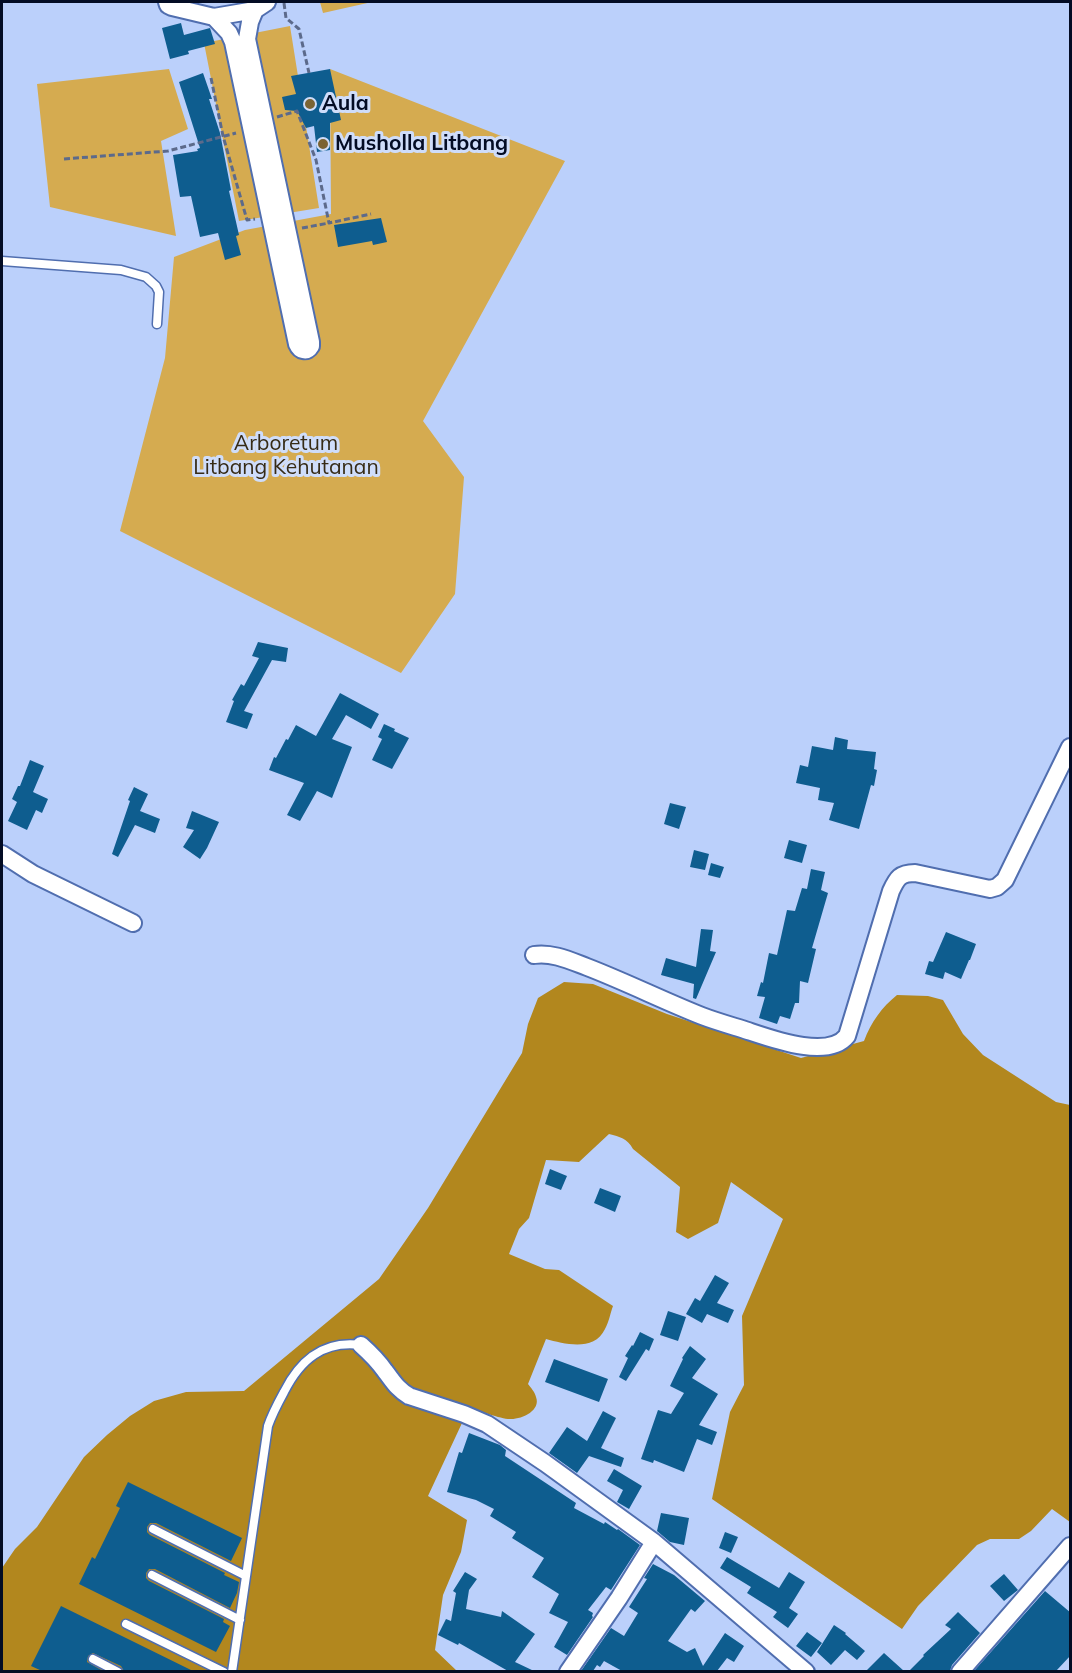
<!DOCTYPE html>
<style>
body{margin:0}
#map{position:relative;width:1072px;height:1673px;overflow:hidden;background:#bbd0fb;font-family:Mulish,sans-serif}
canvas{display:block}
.frame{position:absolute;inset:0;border:3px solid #030c24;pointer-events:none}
</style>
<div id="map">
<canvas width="1072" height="1673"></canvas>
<div class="frame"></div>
</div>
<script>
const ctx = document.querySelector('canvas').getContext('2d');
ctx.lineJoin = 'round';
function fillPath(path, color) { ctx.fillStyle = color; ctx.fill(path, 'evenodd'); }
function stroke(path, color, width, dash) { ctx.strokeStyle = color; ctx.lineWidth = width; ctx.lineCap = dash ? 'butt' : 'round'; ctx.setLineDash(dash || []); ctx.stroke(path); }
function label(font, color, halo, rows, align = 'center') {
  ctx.font = font + ' Mulish,sans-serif'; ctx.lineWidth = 6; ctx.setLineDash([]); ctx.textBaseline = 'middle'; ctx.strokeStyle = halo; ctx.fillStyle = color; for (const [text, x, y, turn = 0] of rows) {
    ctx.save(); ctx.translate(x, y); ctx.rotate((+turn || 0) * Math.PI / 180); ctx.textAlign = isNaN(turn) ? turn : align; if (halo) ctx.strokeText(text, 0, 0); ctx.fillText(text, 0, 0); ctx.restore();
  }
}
fillPath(new Path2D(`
 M320 2H372L323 13Z
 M290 26 319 208 239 221 204 43Z
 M169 69 188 129 161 141 176 236 50 207 37 84Z
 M330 69 565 161 423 421 464 477 455 594 401 673 120 531 165 358 174 257 245 230 331 214Z`), '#d5ab50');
fillPath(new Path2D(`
 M564 982 593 984 667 1014 801 1058 864 1041C871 1022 882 1007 897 995L928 996 943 1000 963 1034 983 1055 1056 1102 1070 1105V1522L1052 1509 1031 1531 1019 1539H990L977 1545 918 1606 902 1629 712 1499 730 1412 744 1385 742 1316 783 1219 731 1182 718 1223 688 1239 676 1232 680 1187 633 1149C627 1138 620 1137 609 1134L579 1162 546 1160 529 1218 519 1229 509 1254 545 1269 559 1270 613 1306C610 1314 609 1322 605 1329 594 1352 565 1344 546 1339L528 1384C531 1388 535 1392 536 1397 541 1410 523 1419 511 1419 503 1420 478 1410 469 1408L428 1496 467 1520 461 1552 443 1595 435 1650 457 1671 2 1672V1568L15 1549 37 1527 84 1457 107 1435 130 1416 154 1401 186 1392 244 1391 379 1279 428 1208 522 1053 528 1024 538 998Z`), '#b2871e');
fillPath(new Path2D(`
 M181 23 184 35 210 28 215 44 188 51 189 54 170 59 162 28Z
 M330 69 341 120 330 123V150L317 152 314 126 306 128 297 111 285 110 282 97 296 94 291 76Z
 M203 73 212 99H209L220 133 231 190 229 191 239 235 236 236 241 255 225 260 218 233 200 237 191 196 180 197 173 155 198 151 197 149 200 148 179 82Z
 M381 218 387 242 373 245 372 241 338 247 334 225Z
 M258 642 288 648 286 662 272 660 244 711 253 714 247 729 226 722 234 701 232 700 241 684 244 686 259 658 252 656Z
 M340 693 379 714 371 729 346 715 332 739 352 747 332 798 317 791 300 821 287 815 304 783 269 770 274 757 276 758 286 739 288 740 296 725 316 736Z
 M384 724 395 729 394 731 409 738 392 769 372 760 382 739 378 737Z
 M835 737 848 740 847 749 876 752 874 769 877 770 874 786 871 785 859 829 829 820 834 803 818 800 820 788 796 783 800 765 808 767 812 746 833 750Z
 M30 760 44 766 33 792 48 799 42 813 36 810 27 830 8 821 17 802 12 799 18 786H20Z
 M134 787 148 794 140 811 160 819 155 833 135 825 118 857 112 854 130 801 128 800Z
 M670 803 686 807 679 829 664 824Z
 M192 811 219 822 207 848 200 859 183 847 194 830 186 828Z
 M789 840 807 845 802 863 784 858Z
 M694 850 709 854 705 870 690 867Z
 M711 863 724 867 720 878 708 875Z
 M811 869 825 872 821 890 828 893 812 948 816 949 808 983 800 981 799 1003H795L790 1019 780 1016 777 1024 759 1018 765 997 757 996 761 982 763 983 769 953 777 955 787 910 795 911 802 888 807 889Z
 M701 929 713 930 710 951 716 952 696 999 693 998 694 984 661 975 666 958 696 967Z
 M946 932 976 944 970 960H969L961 979 945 972 943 979 925 974 929 961 933 962Z
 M550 1169 567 1176 561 1190 545 1184Z
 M600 1188 621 1196 615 1212 594 1203Z
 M715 1275 729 1283 717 1303 734 1310 728 1323 707 1314 702 1323 686 1314 695 1298 700 1301Z
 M668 1311 686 1317 678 1341 660 1335Z
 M640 1332 654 1339 649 1351 646 1349 626 1381 619 1377 628 1358 625 1356 632 1345 633 1346Z
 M690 1346 706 1359 692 1378 718 1394 699 1425 717 1432 712 1445 697 1439 684 1472 654 1460 653 1463 641 1459 658 1410 671 1414 684 1393 670 1386 683 1359 682 1358Z
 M554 1359 608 1379 599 1402 545 1382Z
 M603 1411 616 1418 601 1448 624 1458 621 1467 589 1456 577 1473 549 1453 567 1427 587 1441Z
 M469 1433 500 1445 506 1450 505 1456 576 1503 574 1508 604 1524 605 1522 617 1530 618 1529 640 1545 611 1590 606 1587 588 1610 593 1613 592 1616 593 1617 567 1655 554 1647 568 1622 549 1613 559 1594 532 1577 544 1558 512 1538 516 1532 490 1516 494 1509 476 1500 447 1492 459 1452 462 1453Z
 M614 1469 642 1486 629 1509 617 1502 623 1490 607 1481Z
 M128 1482 242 1538 231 1561 156 1523H150L147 1527V1532L150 1535 225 1573 224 1575 239 1582 237 1593 230 1608 155 1569H149L146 1573V1578L149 1581 224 1619 223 1622 230 1626 216 1652 79 1584 92 1557 95 1559 120 1508 116 1506Z
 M661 1513 689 1518 684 1545 670 1542 657 1531Z
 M725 1532 738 1537 731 1553 719 1548Z
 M727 1557 779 1588 789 1572 805 1582 789 1608 798 1614 788 1628 773 1617 777 1612 747 1593 751 1587 720 1568Z
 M653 1564 674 1575 705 1601 695 1612 691 1609 668 1641 687 1652 695 1648 703 1666 725 1633 744 1646 734 1662 727 1658 717 1671H622L604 1661 600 1667 597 1665 593 1671H581L611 1628 624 1636 638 1613 629 1607 647 1579 644 1578Z
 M465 1572 477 1579 469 1590 466 1609 501 1617 502 1611 535 1634 515 1662 534 1671H508L459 1643 458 1645 438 1635 446 1619 451 1621 456 1593 453 1591Z
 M1004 1574 1018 1590 1004 1601 990 1586Z
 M1045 1591 1071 1613V1655L1056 1671H974Z
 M61 1606 193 1671H124L121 1666 93 1653 88 1656 87 1662 103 1671H42L31 1666Z
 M958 1612 980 1633 952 1665 950 1671H909L924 1656 923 1655 951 1629 945 1625Z
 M834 1625 846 1633 845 1634 865 1651 857 1660 845 1650 831 1665 817 1652Z
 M807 1632 822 1643 811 1657 796 1646Z
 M884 1653 904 1671H866Z`), '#0e5d8f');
const lane = new Path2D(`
 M2 261 121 270 146 277 156 286 159 292 157 324
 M153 1529 246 1576
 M152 1575 240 1620
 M126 1624 224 1672
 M93 1659 118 1672
 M232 1672 268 1426C272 1414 278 1403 284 1392 300 1360 323 1340 361 1345`);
const street = new Path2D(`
 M167 2 168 5 172 7 214 17 255 10 267 2
 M214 17 229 33 233 42 297 344C300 351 307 353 311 346V342L247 39 250 22 255 10
 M2 854 33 874 133 923
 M534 955C552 952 571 961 587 967 626 982 664 1001 702 1016 715 1021 729 1025 742 1029 767 1037 827 1061 847 1036L891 891C897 878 900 873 915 873L990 889 997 887 1005 880 1070 747
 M361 1345C370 1353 378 1361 385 1371 393 1381 397 1389 409 1396L464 1414 487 1424 545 1463 654 1542 806 1672
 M568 1672 619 1598 654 1542
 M960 1672 1070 1546`);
stroke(lane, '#506eaf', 11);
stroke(street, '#506eaf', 20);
stroke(new Path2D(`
 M284 3 286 18 299 29 309 73
 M211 78 223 136 247 220 255 219
 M277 117 297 111 316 160 329 223 371 214
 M64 159 168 151 236 133
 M302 228 329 223`), '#5c6a8b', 3, [6, 3]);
stroke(lane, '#fff', 8);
stroke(street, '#fff', 16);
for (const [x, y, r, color] of [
 [310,104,6,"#7b6434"],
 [323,144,6,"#7b6434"]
]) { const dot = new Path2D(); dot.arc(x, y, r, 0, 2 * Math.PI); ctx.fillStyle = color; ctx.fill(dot); stroke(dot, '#cfddfa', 2); }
label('bold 21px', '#030c24', '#cfddfa', [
 ["Aula",322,104],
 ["Musholla Litbang",335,144]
], 'left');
label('21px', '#362b16', '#cfddfa', [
 ["Arboretum",286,444],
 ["Litbang Kehutanan",286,468]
]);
</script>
